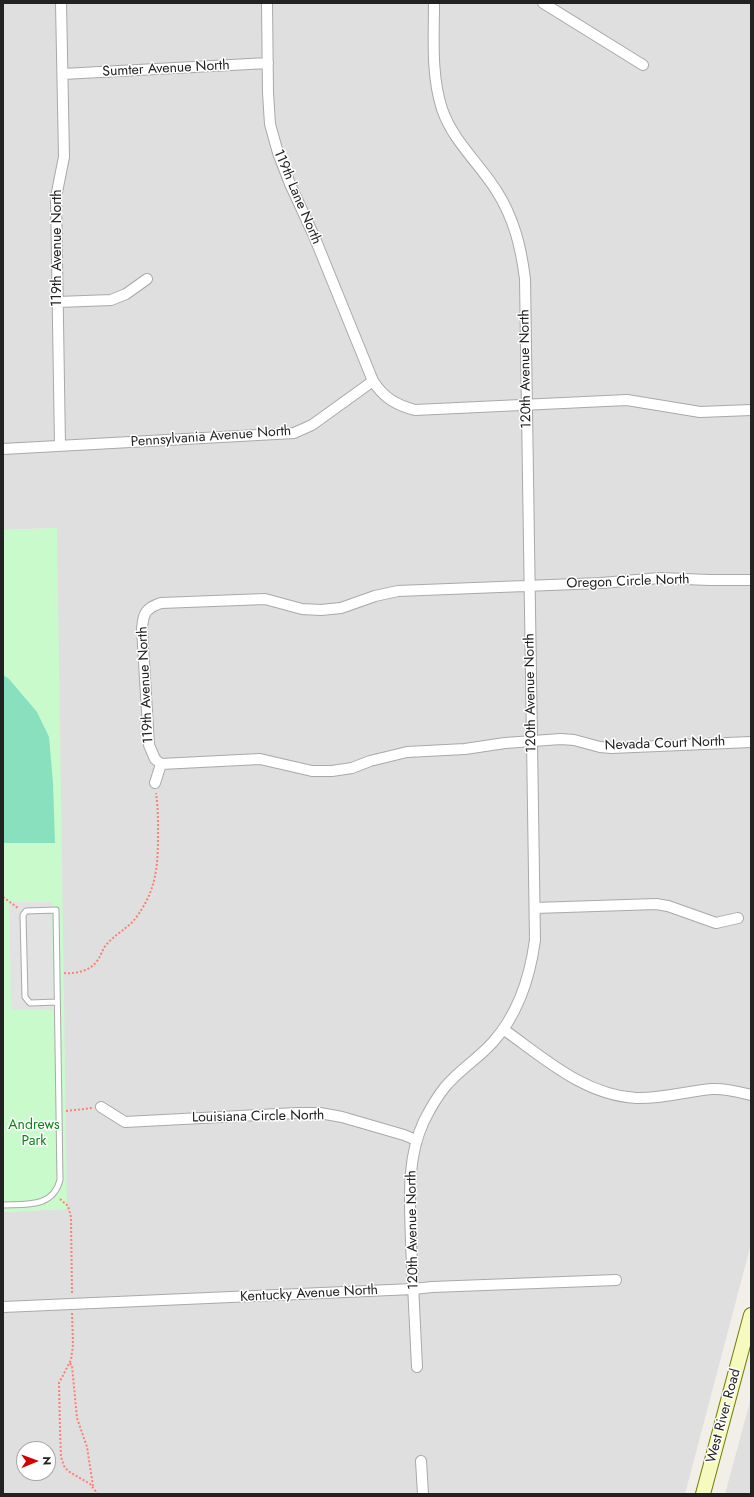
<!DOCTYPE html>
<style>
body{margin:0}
#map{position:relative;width:754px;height:1497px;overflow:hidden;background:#f2efe9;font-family:Jost,sans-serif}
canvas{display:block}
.frame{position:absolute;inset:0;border:4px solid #222;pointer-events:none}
.north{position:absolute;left:16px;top:1441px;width:40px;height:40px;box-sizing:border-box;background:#fff;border:1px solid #a7a7a7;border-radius:50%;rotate:89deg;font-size:11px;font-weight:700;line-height:16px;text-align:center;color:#222}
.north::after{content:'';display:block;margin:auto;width:14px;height:18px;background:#d40000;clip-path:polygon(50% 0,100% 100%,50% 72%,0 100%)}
</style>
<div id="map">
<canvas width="754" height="1497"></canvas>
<div class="frame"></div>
<div class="north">N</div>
</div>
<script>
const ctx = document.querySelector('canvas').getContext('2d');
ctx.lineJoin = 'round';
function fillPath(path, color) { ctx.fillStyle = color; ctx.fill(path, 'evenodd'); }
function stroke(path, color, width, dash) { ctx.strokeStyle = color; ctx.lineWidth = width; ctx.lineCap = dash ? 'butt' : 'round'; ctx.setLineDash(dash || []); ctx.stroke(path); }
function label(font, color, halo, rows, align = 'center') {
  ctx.font = font + ' Jost,sans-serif'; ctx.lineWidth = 3; ctx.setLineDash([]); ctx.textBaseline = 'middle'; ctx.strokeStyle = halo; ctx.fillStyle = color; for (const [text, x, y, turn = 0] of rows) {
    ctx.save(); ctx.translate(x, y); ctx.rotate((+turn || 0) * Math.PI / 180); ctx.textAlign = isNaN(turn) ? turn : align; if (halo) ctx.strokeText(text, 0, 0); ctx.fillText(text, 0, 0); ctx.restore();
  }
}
fillPath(new Path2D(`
 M3 3H751V1244L685 1494H3V1212L66 1209 56 528 3 530ZM24 1449H48V1473H24Z
 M751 1398V1494H725Z`), '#e0dfdf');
fillPath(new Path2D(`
 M57 528 67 1209 3 1212V530Z`), '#c8facc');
fillPath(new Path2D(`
 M3 675 9 679 37 712 49 737 53 783 55 843H3Z`), '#88e0be');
fillPath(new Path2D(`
 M9 902H52L53 1010H11Z`), '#e2e2e2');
const lane = new Path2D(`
 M3 1205C26 1204 53 1208 60 1180L56 910 26 911 23 915 25 997 30 1003 57 1002`);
const street = new Path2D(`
 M267 3 268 93 270 124 278 153 290 184 314 236 373 381C384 398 396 405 415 410L627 400 700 412 751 410
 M543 3 643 65
 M63 74 268 63
 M58 302 111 300 126 294 147 279
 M60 446 56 197 64 157 61 3
 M3 449 294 433 312 425 373 381
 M161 764 260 759 312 771H332L352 768 370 761 407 752 465 749 505 743 561 739 574 740 600 747 611 748 751 742
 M155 783 161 764 155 759 149 745 142 629C143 613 146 608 161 603L265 599 302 609 321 610 341 608 375 596 398 591 601 583 660 578 710 580H751
 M535 908 656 904 668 906 716 923 738 918
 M503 1029C544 1058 584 1095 636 1098 662 1099 687 1091 712 1089 725 1088 739 1092 751 1095
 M101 1107 125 1122 297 1113H320L342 1117 404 1135 416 1140
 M3 1307 413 1289 432 1287 616 1280
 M417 1367C415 1325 413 1284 411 1243 410 1202 406 1159 424 1121 430 1109 437 1097 445 1087 459 1070 479 1058 493 1042 519 1013 530 977 535 940L525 279C521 247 514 218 496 190 478 162 453 141 442 109 431 75 434 38 434 3
 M421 1461 423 1494`);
const secondary = new Path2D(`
 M703 1494 751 1315`);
stroke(lane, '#a9a9a9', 7);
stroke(street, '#a9a9a9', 12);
stroke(secondary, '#707d05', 16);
stroke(new Path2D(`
 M3 897 18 908
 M64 973C76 974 90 971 97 961 101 956 102 950 106 945 114 935 127 929 135 919 157 890 158 866 158 832 158 819 158 806 156 793
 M66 1111 92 1108
 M60 1199 68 1206 71 1217 72 1293
 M72 1313 73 1345 71 1360 59 1383 60 1429 61 1457 64 1466 68 1471 90 1484 98 1494
 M70 1363 72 1366 77 1418 87 1447 93 1486`), '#fa8072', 2, [2, 2]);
stroke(lane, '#fff', 5);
stroke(street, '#fff', 10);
stroke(secondary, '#f7fabf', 14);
label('14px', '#222', '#fff', [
 ["Sumter Avenue North",166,69,-3],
 ["119th Lane North",297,197,67],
 ["119th Avenue North",58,248,-90],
 ["120th Avenue North",526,369,-91],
 ["Pennsylvania Avenue North",211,437,-4],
 ["Oregon Circle North",628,582,-2],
 ["119th Avenue North",146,685,-93],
 ["120th Avenue North",531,693,-91],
 ["Nevada Court North",665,744,-2],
 ["Louisiana Circle North",258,1117,-1],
 ["120th Avenue North",413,1230,-91],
 ["Kentucky Avenue North",309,1294,-3],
 ["West River Road",724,1416,-75]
]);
label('14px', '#0c8416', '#fff', [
 ["Andrews",34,1126],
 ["Park",34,1142]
]);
</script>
